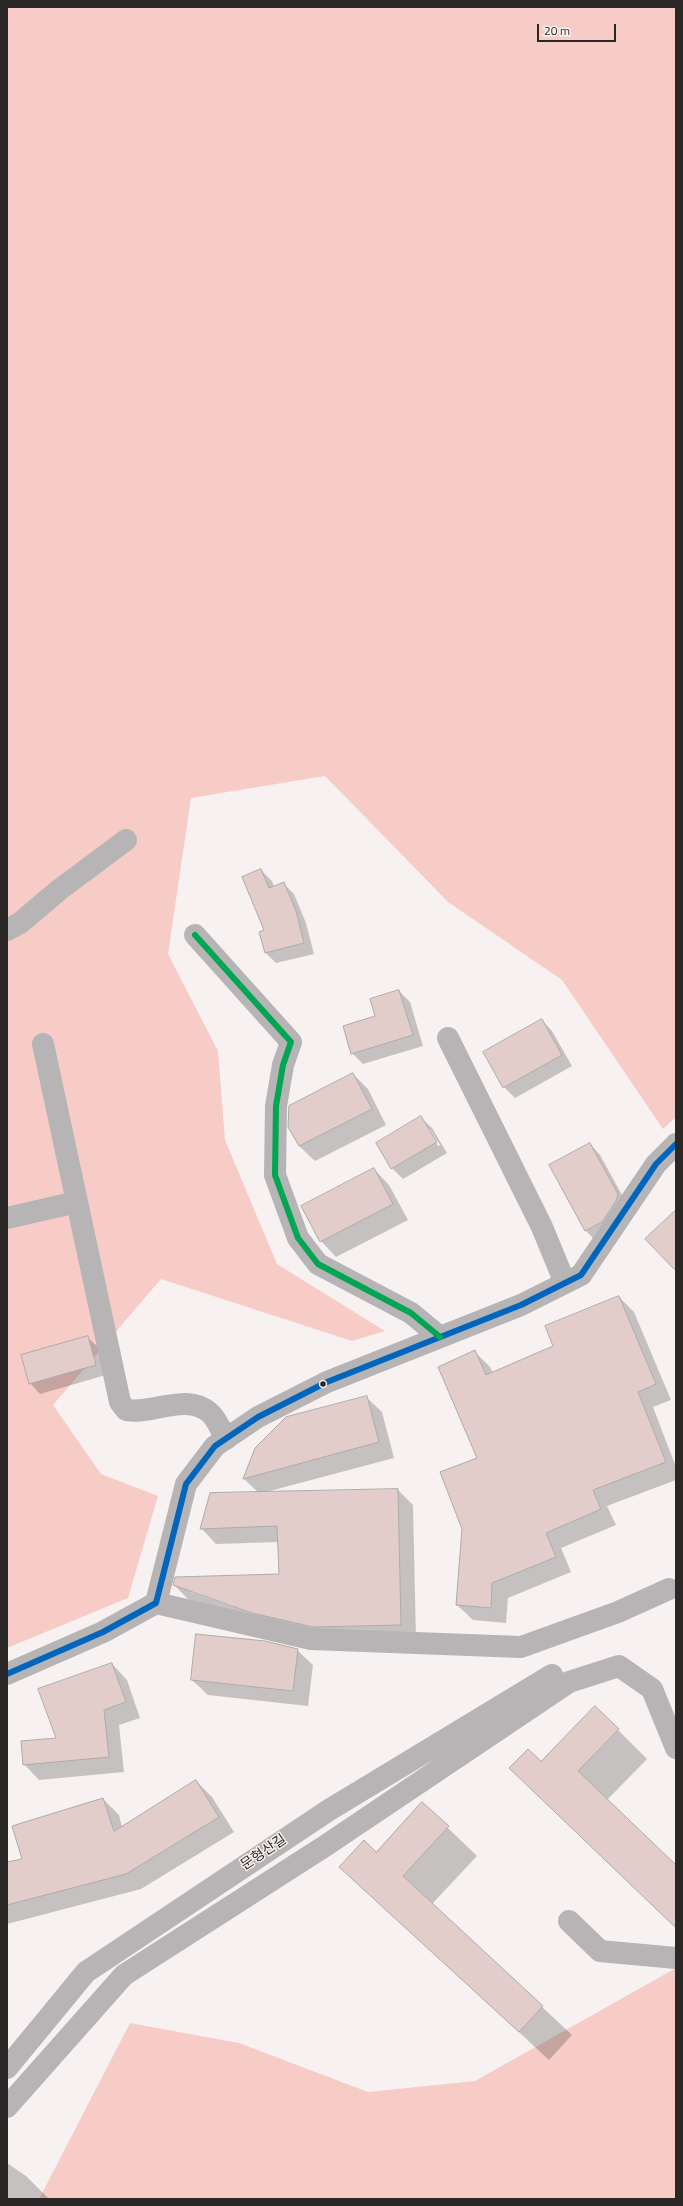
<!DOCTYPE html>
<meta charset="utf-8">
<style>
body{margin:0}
#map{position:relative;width:683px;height:2206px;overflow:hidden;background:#f7f2f1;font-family:"Titillium Web",sans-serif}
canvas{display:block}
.frame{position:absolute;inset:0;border:8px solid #2a2727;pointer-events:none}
.scale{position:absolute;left:537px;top:24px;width:79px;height:18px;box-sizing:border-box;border:2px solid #2a2727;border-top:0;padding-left:5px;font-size:12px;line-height:14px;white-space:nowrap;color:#2a2727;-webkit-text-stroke:3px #f9f1ef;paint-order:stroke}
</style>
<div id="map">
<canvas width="683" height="2206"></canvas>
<div class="frame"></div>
<div class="scale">20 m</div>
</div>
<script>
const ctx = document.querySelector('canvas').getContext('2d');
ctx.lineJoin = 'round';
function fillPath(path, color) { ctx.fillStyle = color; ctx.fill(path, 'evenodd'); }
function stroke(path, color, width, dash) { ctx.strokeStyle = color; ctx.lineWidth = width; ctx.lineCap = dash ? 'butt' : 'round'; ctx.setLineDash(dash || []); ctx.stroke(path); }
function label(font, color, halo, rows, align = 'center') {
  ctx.font = font + ' "Titillium Web","Noto Sans KR",sans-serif'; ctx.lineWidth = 3; ctx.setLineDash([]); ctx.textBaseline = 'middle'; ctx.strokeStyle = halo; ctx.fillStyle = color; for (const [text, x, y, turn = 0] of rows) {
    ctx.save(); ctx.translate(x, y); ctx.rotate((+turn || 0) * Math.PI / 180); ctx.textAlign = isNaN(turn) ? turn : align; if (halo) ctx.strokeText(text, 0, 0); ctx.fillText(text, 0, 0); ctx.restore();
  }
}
fillPath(new Path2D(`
 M7 7H676V1117L663 1129 562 980 448 902 325 776 191 798 168 954 218 1051 225 1140 277 1264 385 1331 352 1341 161 1279 53 1405 101 1474 158 1496 128 1598 7 1648Z
 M676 1968V2199H39L130 2023 239 2043 368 2092 475 2081Z`), '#f7ccc6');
fillPath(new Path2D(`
 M261 870 272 881 274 887 283 883 294 894 306 923 314 954 276 963 266 953Z
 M399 991 410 1002 423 1046 363 1064 352 1053 376 1017Z
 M542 1020 552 1031 572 1066 515 1098 504 1087Z
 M353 1074 368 1089 386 1125 315 1161 299 1146 289 1126Z
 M421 1118 432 1128 447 1153 403 1179 392 1168ZM428 1129H430L440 1145 438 1146Z
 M590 1144 600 1155 628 1206 596 1241 585 1230Z
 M374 1169 389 1185 408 1220 336 1257 321 1241Z
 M619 1297 634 1312 671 1400 653 1407 676 1467V1480L607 1506 616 1525 561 1548 571 1572 508 1598 506 1623 473 1620 457 1605 479 1459 475 1352 490 1367 493 1373 554 1347Z
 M87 1337 98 1347 106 1375 40 1394 30 1383Z
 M366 1397 382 1412 394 1458 266 1492 398 1490 413 1505 416 1640 329 1642 190 1601 174 1585 280 1575 279 1542 216 1544 201 1528 259 1493 244 1479 256 1448ZM191 1592H196L258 1613 257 1615Z
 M297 1650 313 1665 308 1706 208 1695 192 1680Z
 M112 1664 127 1680 140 1718 119 1725 124 1772 39 1780 24 1764 57 1739Z
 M595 1707 647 1759 607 1800 676 1866V1928L541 1763Z
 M196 1781 212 1797 234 1832 141 1889 7 1924V1864L23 1859 103 1799 119 1815 122 1827Z
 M422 1803 477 1856 432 1904 572 2035 549 2060 341 1867 376 1853Z
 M7 2163 26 2176 49 2199H7Z`), '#0003');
const building = new Path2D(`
 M261 869 269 888 284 882 296 911 304 943 265 953 259 932 264 930 242 877Z
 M399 990 413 1035 351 1054 343 1026 375 1016 370 999Z
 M542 1019 562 1055 503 1088 483 1052Z
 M353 1073 372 1109 299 1146 288 1127 289 1106Z
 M421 1116 437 1142 391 1169 376 1143Z
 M590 1143 618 1194 616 1201 602 1222 585 1231 549 1165Z
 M374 1168 393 1204 320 1242 301 1206Z
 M676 1210V1271L645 1239Z
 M619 1296 656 1384 638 1392 666 1462 593 1490 601 1509 546 1533 556 1557 492 1583 491 1608 456 1605 462 1529 440 1472 477 1458 438 1367 475 1350 486 1375 553 1346 545 1326Z
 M88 1336 96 1365 29 1384 21 1355Z
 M367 1396 379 1442 243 1479 255 1448 286 1417Z
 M398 1489 401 1625 313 1627 252 1613 173 1585 175 1577 279 1574 277 1526 200 1529 210 1493Z
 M196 1634 265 1641 298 1649 293 1691 191 1680Z
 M112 1663 126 1702 104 1710 109 1757 23 1765 21 1741 56 1738 38 1689Z
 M595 1706 619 1729 578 1771 676 1865V1928L509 1768 528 1749 541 1761Z
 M196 1780 219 1817 126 1874 7 1905V1862L22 1859 12 1826 103 1798 114 1831Z
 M422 1802 449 1826 403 1876 543 2006 519 2032 339 1867 364 1840 376 1852Z`);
fillPath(building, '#e3cdca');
stroke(building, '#adaaaa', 1);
stroke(new Path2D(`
 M7 930 20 923 59 890 126 840
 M195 935 291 1042 283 1065 276 1106 275 1175 298 1238 318 1264 411 1313 440 1337
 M448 1038 542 1227 565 1283
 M43 1044 120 1402 126 1410C152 1415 187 1392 210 1413 217 1419 221 1431 226 1439
 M7 1218 77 1202
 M156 1603 311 1639 521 1647 618 1612 669 1589
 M7 1674 103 1632 156 1603 186 1484 215 1446 258 1417 327 1382 521 1305 581 1275 656 1164 676 1144
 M569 1921 600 1951 676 1958
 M7 2068 86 1972 329 1810 552 1675
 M7 2107 124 1975 325 1846 569 1682 619 1666 652 1689 676 1748`), '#b6b4b4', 22);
stroke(new Path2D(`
 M7 1674 103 1632 156 1603 186 1484 215 1446 258 1417 327 1382 521 1305 581 1275 656 1164 676 1144`), '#0065bd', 6);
stroke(new Path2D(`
 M195 935 291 1042 283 1065 276 1106 275 1175 298 1238 318 1264 411 1313 440 1337`), '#00a651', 6);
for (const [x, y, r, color] of [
 [323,1384,3.5,"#2a2727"]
]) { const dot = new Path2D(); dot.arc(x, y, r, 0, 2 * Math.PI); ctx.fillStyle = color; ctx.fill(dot); stroke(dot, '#f9f1ef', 1.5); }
label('14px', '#2a2727', '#f9f1ef', [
 ["문형산길",264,1853,-34]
]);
</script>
